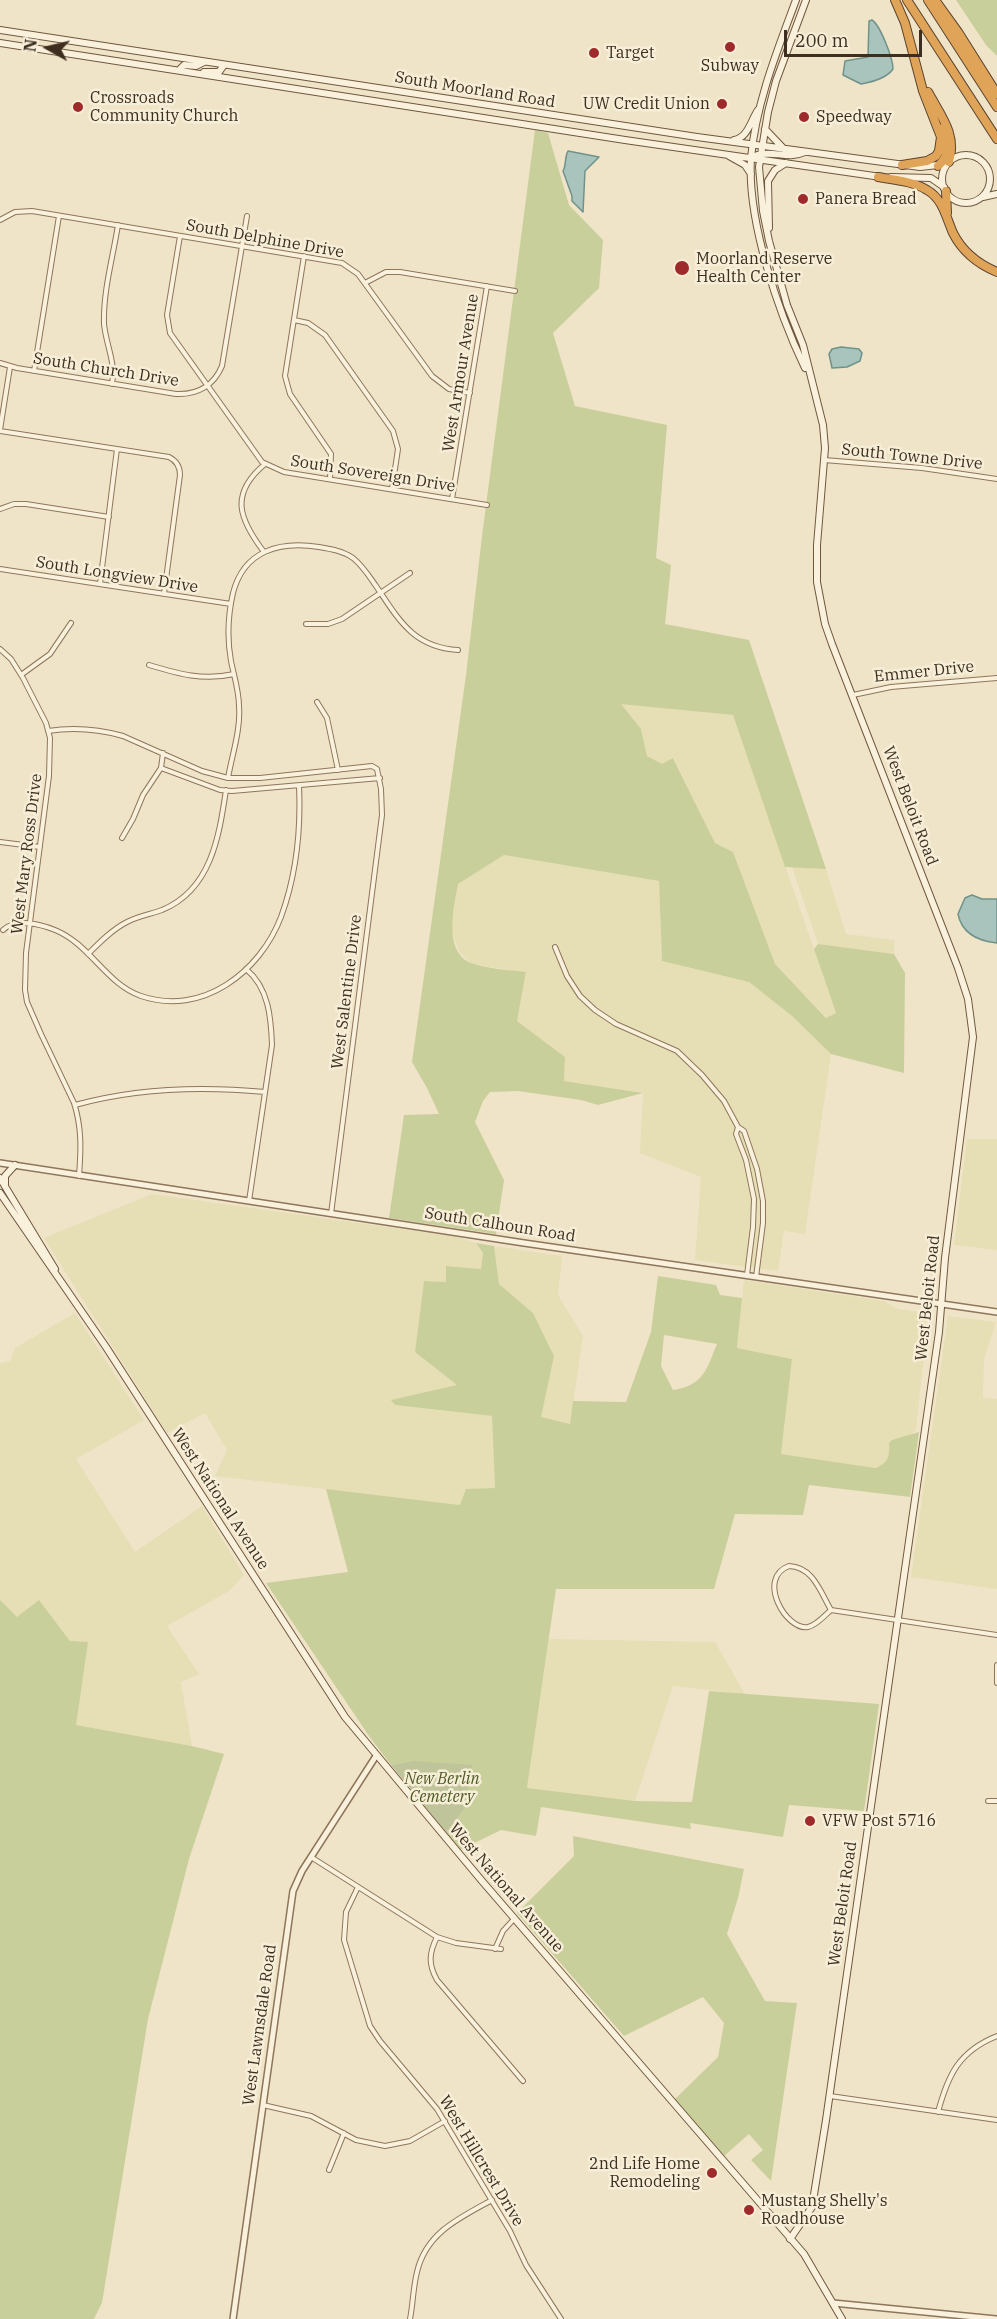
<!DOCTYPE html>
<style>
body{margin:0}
#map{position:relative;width:997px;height:2319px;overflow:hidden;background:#f0e4c8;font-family:"IBM Plex Serif",serif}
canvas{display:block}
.north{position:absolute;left:18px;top:18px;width:60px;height:60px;-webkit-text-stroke:4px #f7eed8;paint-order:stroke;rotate:278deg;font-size:16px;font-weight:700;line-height:24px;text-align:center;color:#3d2e20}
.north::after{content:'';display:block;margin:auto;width:21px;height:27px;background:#3d2e20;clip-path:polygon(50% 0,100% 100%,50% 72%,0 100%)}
.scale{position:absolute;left:784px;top:30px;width:138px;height:27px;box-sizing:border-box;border:3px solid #3d2e20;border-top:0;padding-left:8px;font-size:18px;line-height:21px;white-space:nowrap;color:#3d2e20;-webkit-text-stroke:4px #f7eed8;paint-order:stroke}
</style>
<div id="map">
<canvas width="997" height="2319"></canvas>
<div class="north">N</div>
<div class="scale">200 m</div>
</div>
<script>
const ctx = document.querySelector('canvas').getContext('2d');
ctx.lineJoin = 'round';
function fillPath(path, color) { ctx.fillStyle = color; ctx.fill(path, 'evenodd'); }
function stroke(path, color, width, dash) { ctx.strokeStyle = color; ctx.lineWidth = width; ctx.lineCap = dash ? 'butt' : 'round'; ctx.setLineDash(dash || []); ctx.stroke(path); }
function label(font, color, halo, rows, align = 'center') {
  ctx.font = font + ' "IBM Plex Serif",serif'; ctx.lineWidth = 5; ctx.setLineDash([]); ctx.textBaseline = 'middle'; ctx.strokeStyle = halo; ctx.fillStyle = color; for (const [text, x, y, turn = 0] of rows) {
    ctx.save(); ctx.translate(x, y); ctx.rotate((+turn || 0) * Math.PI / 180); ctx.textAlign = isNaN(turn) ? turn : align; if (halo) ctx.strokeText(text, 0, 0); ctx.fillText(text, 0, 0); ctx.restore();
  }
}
fillPath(new Path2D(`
 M620 703 733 715 836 1013 827 1018 775 964 733 852 715 843 674 758 662 765 647 756 641 729Z
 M504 855 659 881 662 961 749 982 792 1016 831 1054 805 1234 784 1231 778 1271 695 1260 701 1177 640 1153 643 1093 564 1081 565 1057 517 1021 526 973 472 964 459 952 451 929 458 884Z
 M792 867 826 869 846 934 894 940V954L818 944Z
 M967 1139H997V1250L954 1245Z
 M152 1194 458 1237 476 1243 483 1253 481 1269 446 1266V1282L424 1281 415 1352 458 1385 392 1401 395 1405 492 1416 495 1488 460 1505 215 1476 227 1450 205 1413 167 1433 44 1238Z
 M494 1246 562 1256 558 1295 583 1336 570 1424 540 1417 554 1356 533 1313 499 1284Z
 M744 1280 884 1301 898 1309 919 1312 924 1316 927 1329 916 1429 911 1435 889 1443 890 1455 883 1465 873 1468 781 1454 792 1359 737 1348Z
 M75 1313 144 1420 76 1459 135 1552 202 1506 244 1575 229 1591 167 1626 199 1674 181 1682 192 1746 75 1725 70 1641 39 1600 17 1618 0 1600V1363L10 1361 15 1348Z
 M948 1316 996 1322 984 1359 983 1398 997 1399V1589L911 1577Z
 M549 1639 715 1642 745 1694 673 1686 635 1801 527 1788Z`), '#e6deb5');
fillPath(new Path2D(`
 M956 0H997V56L986 45Z
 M535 130 548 133 569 205 603 240 599 288 553 333 575 406 667 425 656 558 671 565 665 624 749 640 826 869 785 867 733 715 621 704 641 729 647 756 662 764 673 758 715 843 733 852 775 964 826 1018 836 1013 814 949 818 944 894 954 905 973 904 1073 831 1054 792 1016 749 982 662 961 659 881 504 855 458 884C454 908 442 954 474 964 490 969 509 970 526 972L517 1021 565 1057 564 1081 643 1093 598 1105 581 1100 518 1091 490 1092 483 1101 475 1122 504 1180 496 1234 389 1218 404 1115 439 1114 427 1088 412 1062 466 675 482 536Z
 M476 1243 494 1246 499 1284 533 1313 554 1356 541 1417 570 1424 573 1401 626 1402 651 1332 658 1276 716 1285 720 1295 742 1298 737 1348 792 1359 781 1454 875 1468C888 1464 890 1456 889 1443L892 1440 919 1432 910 1497 809 1485 803 1515 735 1514 714 1589H556L527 1788 635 1801 692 1802 709 1691 879 1704 864 1811 789 1805 783 1837 690 1823 691 1829 541 1807 536 1836 501 1830 460 1850 446 1832 465 1809 412 1761 391 1765 369 1736 266 1583 348 1572 326 1489 460 1505 466 1489 495 1488 492 1416 395 1405 391 1400 457 1385 415 1352 424 1281 446 1282V1266L481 1269 483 1253ZM664 1335 717 1344C706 1370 704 1385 673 1390L661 1366Z
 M0 1600 17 1617 39 1600 70 1641 88 1642 76 1725 192 1746 224 1754 189 1859 148 2019 102 2303 94 2319H0Z
 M573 1836 744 1869 738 1898 727 1934 765 2001 797 2003 771 2181 751 2160 763 2150 749 2134 723 2157 674 2100 718 2057 724 2023 703 1997 624 2036 517 1913 574 1856Z`), '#c9cf9b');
fillPath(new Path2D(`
 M412 1761 472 1765 465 1809 446 1832 391 1765Z`), '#bfc49a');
const water = new Path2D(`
 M872 20C880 25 893 58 893 69 887 78 872 82 861 84L843 75 845 61 868 57 869 21Z
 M568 151 599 157 585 171 583 212 572 201V196L563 171C567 164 564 158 568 151Z
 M841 347 859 349 862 353 860 361 847 367 832 368 829 354 832 349Z
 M972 895 982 899H997V943C978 941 962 934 958 914L965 898Z`);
fillPath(water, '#a9c4bc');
stroke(water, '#6f938a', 1.5);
const minor = new Path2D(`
 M0 220 15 212 32 211 342 263 358 274 432 376 449 389 470 393
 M180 236 167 315 170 333 262 462 284 472 487 505
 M304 256 285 376 290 394 331 454 330 479
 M365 283 386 272H400L515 291
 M294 320 308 323 325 335 393 431 398 449 392 489
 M0 363 17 368 176 394C198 395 214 385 222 366L247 216
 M34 371 59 216
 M112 384C116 362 106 345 104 324 103 291 113 257 118 225
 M0 430 10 367
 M0 431 169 457C177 461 180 467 180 475L164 594
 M824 460 922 468 997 479
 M452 499 487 286
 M0 509 14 504H26L109 517
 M264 552C239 519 229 494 265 464
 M0 569 231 604
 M100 584 117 449
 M306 624H328L342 619 410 573
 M0 649 11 659 23 678 46 723 50 738 49 776 26 953 25 990 27 1002 41 1034 74 1103C82 1128 81 1150 79 1176
 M149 665C179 674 203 681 234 674
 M21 675 50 654 71 623
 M853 695 891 687 997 678
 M317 702 327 718 338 770
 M48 731C74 727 98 729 123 736L202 771 228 778H260L372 766 377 769 381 789 382 815 331 1214
 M161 768 220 790 232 791 380 778
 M228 778C232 755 241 729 239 706 239 691 234 676 231 661 227 639 228 615 233 593 244 550 280 541 319 547 331 549 343 551 353 558 363 566 369 576 376 586 399 620 413 647 458 650
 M122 838 133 819 143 795 161 768 163 753
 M0 842 40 847
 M3 930C16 918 40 924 55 930 90 944 106 984 141 996 202 1017 260 972 281 917 296 876 301 829 299 786
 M555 947 567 976 580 996 595 1010 616 1024 677 1051 702 1075 724 1101 738 1127 744 1131 757 1169 763 1201V1223L756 1277
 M88 954C100 942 113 929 127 922 138 916 151 914 162 910 211 890 219 837 226 790
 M246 969C269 988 271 1018 272 1045L249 1201
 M75 1105C136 1088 201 1086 265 1092
 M738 1127 736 1134 746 1160 754 1199 753 1227 747 1275
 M789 1566C813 1567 820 1591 831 1610 824 1616 817 1625 808 1627 786 1631 756 1578 789 1566Z
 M831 1610 997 1635
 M997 1665V1683
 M988 1801H997
 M311 1857 437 1937 456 1943 501 1949
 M358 1887 346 1912 344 1940 370 2026 380 2041 437 2109 510 2231 526 2265 561 2319
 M437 1937C429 1953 428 1964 437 1980L523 2081
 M495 1949 503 1931 514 1919
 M830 2096 997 2120
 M263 2105 311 2116 356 2140 385 2146 410 2141 445 2121
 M938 2112C948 2075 959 2051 997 2036
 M329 2170 344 2133
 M410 2319C413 2304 413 2288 417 2272 426 2233 459 2218 492 2200`);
const tertiary = new Path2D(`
 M0 1163 524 1243 997 1312
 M833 2303 996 2319
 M233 2319 293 1891 302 1871 376 1756`);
const secondary = new Path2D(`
 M796 0C777 51 756 103 751 158 747 220 778 312 805 368
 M0 30 697 137 920 167 947 164
 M0 43 625 140 881 177
 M179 70 184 65 196 66 204 62
 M204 72H219L224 65
 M765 129 784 149
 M734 140C748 138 751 120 758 110
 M757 155C773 150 788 160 805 152
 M942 179a24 24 0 1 1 48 0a24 24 0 1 1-48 0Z
 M729 156 745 165 751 174
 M891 177 931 178 944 187
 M983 197 997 194
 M769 228 768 181 775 170 786 163
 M0 1178 55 1269
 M5 1185V1176L15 1165
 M0 1193 106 1347 345 1717 482 1881 804 2254 842 2319
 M790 2239 812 2207 826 2120 939 1332 945 1258 973 1037 968 999 958 968 832 644 825 624 817 582V545L825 448 823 425 803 345 787 305 769 241 763 211 759 167 768 112 776 81 806 0`);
const motorway = new Path2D(`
 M895 0 905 23 923 91 941 137 939 151 936 156 927 161 902 165
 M907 0 997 139
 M928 0 997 107
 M935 0 958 32 997 94
 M928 92C941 116 957 134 949 162
 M938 166C950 156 949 141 943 128
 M878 177C894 180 913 181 927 190 943 199 946 217 953 233 962 251 978 264 997 272
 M946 191 947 213`);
stroke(minor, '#8d765c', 6);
stroke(tertiary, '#8d765c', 8);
stroke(secondary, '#6f573f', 8);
stroke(motorway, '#5b4430', 10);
stroke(minor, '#faf1dc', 4);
stroke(tertiary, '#faf1dc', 5);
stroke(secondary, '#faf1dc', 6);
stroke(motorway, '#e0a458', 8);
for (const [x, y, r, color] of [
 [730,47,6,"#9e2a2b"],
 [594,53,6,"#9e2a2b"],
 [722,104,6,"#9e2a2b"],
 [78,107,6,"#9e2a2b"],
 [804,117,6,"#9e2a2b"],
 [803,199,6,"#9e2a2b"],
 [682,268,8,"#9e2a2b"],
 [810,1821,6,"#9e2a2b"],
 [712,2173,6,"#9e2a2b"],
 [749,2210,6,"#9e2a2b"]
]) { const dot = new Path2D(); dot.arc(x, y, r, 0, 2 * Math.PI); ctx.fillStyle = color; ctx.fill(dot); stroke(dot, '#f7eed8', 2); }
label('16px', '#3d2e20', '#f7eed8', [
 ["Target",606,53],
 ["Subway",730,66,"center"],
 ["Crossroads",90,98],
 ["Community Church",90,116],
 ["UW Credit Union",710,104,"right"],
 ["Speedway",816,117],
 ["Panera Bread",815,199],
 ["Moorland Reserve",696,259],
 ["Health Center",696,277],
 ["VFW Post 5716",822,1821],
 ["2nd Life Home",700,2164,"right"],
 ["Remodeling",700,2182,"right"],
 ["Mustang Shelly's",761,2201],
 ["Roadhouse",761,2219]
], 'left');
label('16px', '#3d2e20', '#f7eed8', [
 ["South Moorland Road",475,90,9],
 ["South Delphine Drive",265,239,10],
 ["South Church Drive",106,370,9],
 ["West Armour Avenue",461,373,-81],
 ["South Towne Drive",912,457,6],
 ["South Sovereign Drive",373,474,9],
 ["South Longview Drive",117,575,9],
 ["Emmer Drive",924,672,-6],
 ["West Beloit Road",910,806,69],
 ["West Mary Ross Drive",27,854,-83],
 ["West Salentine Drive",347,992,-83],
 ["South Calhoun Road",500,1225,9],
 ["West Beloit Road",928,1298,-84],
 ["West National Avenue",220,1499,57],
 ["West National Avenue",506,1888,49],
 ["West Beloit Road",843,1904,-82],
 ["West Lawnsdale Road",260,2025,-82],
 ["West Hillcrest Drive",481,2161,59]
]);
label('italic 16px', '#4d5a26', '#f7eed8', [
 ["New Berlin",442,1779],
 ["Cemetery",442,1797]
]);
</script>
